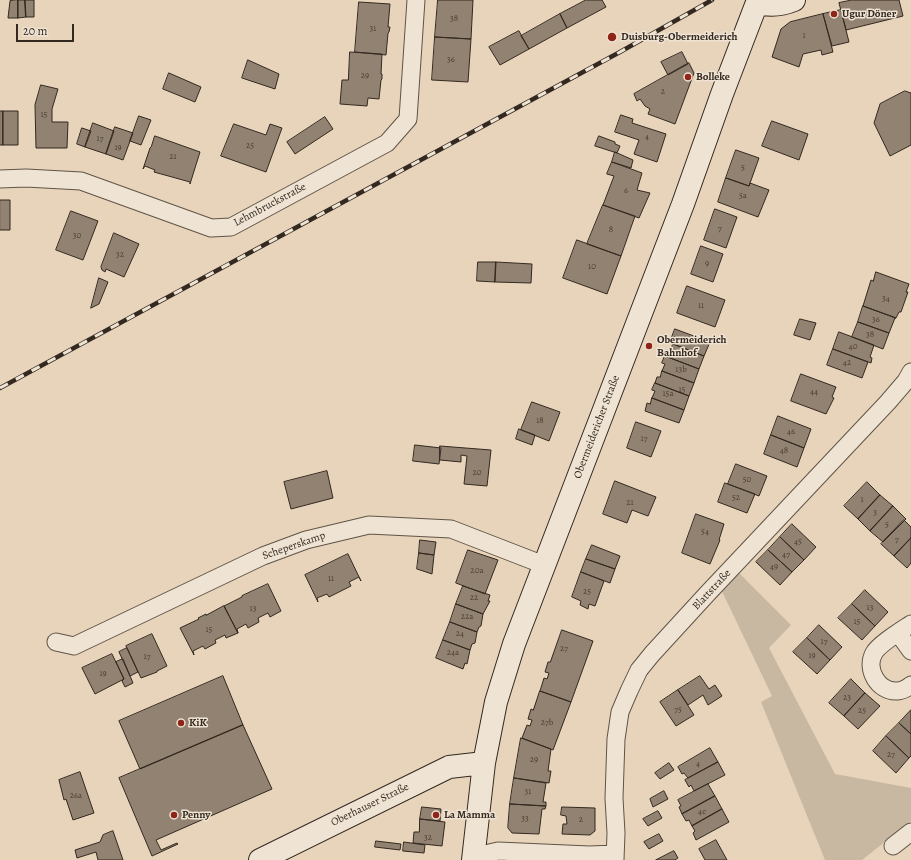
<!DOCTYPE html>
<meta charset="utf-8">
<style>
body{margin:0}
#map{position:relative;width:911px;height:860px;overflow:hidden;background:#e7d4bb;font-family:Alegreya,serif}
canvas{display:block}
.scale{position:absolute;left:16px;top:24px;width:58px;height:18px;box-sizing:border-box;border:2px solid #332920;border-top:0;padding-left:5px;font-size:12px;line-height:14px;white-space:nowrap;color:#332920;-webkit-text-stroke:3px #efe3d3;paint-order:stroke}
</style>
<div id="map">
<canvas width="911" height="860"></canvas>
<div class="scale">20 m</div>
</div>
<script>
const ctx = document.querySelector('canvas').getContext('2d');
ctx.lineJoin = 'round';
function fillPath(path, color) { ctx.fillStyle = color; ctx.fill(path, 'evenodd'); }
function stroke(path, color, width, dash) { ctx.strokeStyle = color; ctx.lineWidth = width; ctx.lineCap = dash ? 'butt' : 'round'; ctx.setLineDash(dash || []); ctx.stroke(path); }
function label(font, color, halo, rows, align = 'center') {
  ctx.font = font + ' Alegreya,serif'; ctx.lineWidth = 3; ctx.setLineDash([]); ctx.textBaseline = 'middle'; ctx.strokeStyle = halo; ctx.fillStyle = color; for (const [text, x, y, turn = 0] of rows) {
    ctx.save(); ctx.translate(x, y); ctx.rotate((+turn || 0) * Math.PI / 180); ctx.textAlign = isNaN(turn) ? turn : align; if (halo) ctx.strokeText(text, 0, 0); ctx.fillText(text, 0, 0); ctx.restore();
  }
}
fillPath(new Path2D(`
 M733 567 791 625 769 648 835 774 911 788V821L862 860H825L761 702 772 696 718 583Z`), '#c8b7a1');
const building = new Path2D(`
 M18 0H25L26 17 18 18Z
 M18 0V18H8L10 1Z
 M25 0H34V17H26Z
 M438 0H473L471 39 435 37Z
 M586 0H602L606 7 567 28 560 14Z
 M852 0H899L903 16 846 30 839 3Z
 M359 2 390 4 388 27H390L389 32 388 33 386 55 355 52Z
 M841 10 849 42 832 46 823 14Z
 M560 14 567 28 529 49 521 36Z
 M823 14 833 52 822 55 821 50 803 54 799 67 772 57 781 29 790 22Z
 M519 31 529 49 500 65 489 47Z
 M435 37 471 39 468 82 432 80Z
 M350 52 382 54 381 74H382V79L381 80 379 99 368 98 367 106 340 104 342 80H348Z
 M682 52 688 64 668 75 661 62Z
 M248 60 279 74 275 89 242 78Z
 M689 63 694 73 675 124 648 114 650 109 645 106 640 99 637 101 634 94Z
 M169 73 201 87 195 102 163 89Z
 M41 85 58 89 52 109V122H68L67 148H36L35 105Z
 M905 91 911 93V145L890 156 874 123 880 104Z
 M0 111H3V145H0Z
 M3 111H18V145H3Z
 M621 115 633 119 632 123 666 134 657 162 634 154 639 140 615 132Z
 M139 116 151 120 141 145 130 141Z
 M325 117 333 129 295 154 287 142Z
 M772 121 808 134 799 160 762 146Z
 M93 123 114 131 106 154 85 147Z
 M234 124 266 135 270 124 282 128 266 172 221 156Z
 M115 127 133 133 123 160 106 154Z
 M82 128 91 131 85 147 77 144Z
 M155 136 200 152 190 184V182L154 172 155 170 145 166 143 169 150 148 151 147Z
 M599 136 615 142V144L620 146 617 153 595 146Z
 M736 150 759 158 749 186 726 178Z
 M615 152 633 160 631 168 612 162Z
 M612 162 642 173 637 190 650 193 639 218 603 205 614 176 607 174Z
 M726 178 749 186 750 183 769 190 758 217 718 202Z
 M0 200H10V230H0Z
 M603 205 635 216 621 256 587 244Z
 M715 209 737 217 726 248 704 240Z
 M71 211 98 221 83 260 56 250Z
 M114 233 139 244 124 277 106 269 105 272 102 270 101 267Z
 M577 240 621 256 607 294 563 278Z
 M701 246 723 254 713 282 691 274Z
 M478 262H496L495 282 477 281Z
 M496 262 532 264 531 283 495 282Z
 M876 272 909 284 906 292H908L901 312H899L896 318 863 306 871 280 873 281Z
 M99 278 108 282 99 304 91 308Z
 M687 286 725 300 715 327 677 313Z
 M863 306 896 318H895L889 333 858 322Z
 M800 319 816 323 810 340 794 335Z
 M858 322 889 333 883 349 852 337Z
 M675 329 710 342 704 356 673 344 675 337H672Z
 M839 332 874 345 870 357 872 358 871 363 833 349Z
 M673 344 704 356 699 369 665 356 667 350 670 351Z
 M833 349 868 362 862 378 827 365Z
 M665 356 699 369 694 383 662 371 665 364 662 363Z
 M662 371 694 383 689 396 655 383 657 377H660Z
 M801 374 836 387 832 397 834 398 826 414 791 401Z
 M655 383 689 396 684 410 652 398 655 391 652 390Z
 M652 398 684 410 679 423 645 411 647 403 650 404Z
 M532 402 560 412 549 441 521 430Z
 M778 416 811 429 804 448 771 435Z
 M636 422 661 431 651 457 627 448Z
 M519 429 535 435 532 445 516 439Z
 M771 435 804 448 797 467 764 454Z
 M415 445 441 448 439 464 413 461Z
 M440 446 491 450 487 486 464 484 467 456 461 455V462L440 460Z
 M736 464 767 476 759 496 728 484Z
 M327 471 333 498 291 509 284 482Z
 M615 481 656 497 648 516 632 510 627 523 603 514Z
 M867 482 880 495 858 519 844 506Z
 M725 483 755 494 747 513 718 502Z
 M880 495 893 506 870 531 858 519Z
 M893 506 906 519 883 542 870 531Z
 M696 514 724 524 719 540H720L710 564 682 553Z
 M904 520 911 527V538L894 556 881 544Z
 M792 524 816 547 804 560 780 537Z
 M780 537 804 560 792 572 768 550Z
 M911 538V563L907 568 894 556Z
 M420 540 436 542 434 555 419 553Z
 M592 545 620 556 615 569 586 559Z
 M468 550 498 560 485 594 456 583Z
 M768 550 792 572 780 585 756 562Z
 M419 553 434 555 432 574 417 569Z
 M348 554 361 581 359 577 349 582 351 586 329 597 327 594 317 598 318 602 305 575Z
 M586 559 615 569 610 583 581 572Z
 M581 572 604 581 595 606 589 604 588 609 580 605 581 601 572 597Z
 M268 584 281 611 270 617 268 613 258 618 259 622 248 628 246 624 237 629 238 633 224 606 242 597V596Z
 M463 586 490 595 488 601H490L483 614 456 604Z
 M865 590 888 612 875 626 852 604Z
 M456 604 483 614 481 626 479 627 477 632 450 622Z
 M852 604 875 626 862 640 838 618Z
 M224 606 238 633 226 638 225 635 215 640 216 643 205 649 203 646 193 651 194 655 180 628 199 619 198 618 206 614V615Z
 M450 622 477 632 475 643 472 644 470 650 443 640Z
 M819 625 842 647 830 660 807 638Z
 M562 630 593 641 571 702 540 691 544 678 547 679 549 673 545 672 548 662H550Z
 M152 634 167 666 157 671V672L141 678 126 646Z
 M807 638 830 660 817 674 793 652Z
 M443 640 470 650 467 664 465 663 463 669 436 658Z
 M127 648 138 672 130 676 119 652Z
 M112 654 124 679 95 694 82 668Z
 M123 659 133 683 125 687 122 681 124 679 116 662Z
 M223 676 243 725 140 769 119 721Z
 M700 676 709 689 715 685 722 696 708 705 703 695 688 705 678 690Z
 M851 679 865 693 844 716 829 703Z
 M678 690 694 715 676 726 660 702Z
 M540 691 571 702 553 750 522 738 527 725 530 726 532 720 528 719 531 709 533 710Z
 M865 693 880 706 858 729 844 716Z
 M911 710V734L899 723Z
 M899 723 911 734V756L909 758 886 736Z
 M243 725 272 789 156 840 161 850 177 843 178 844 152 856 119 778Z
 M886 736 909 758 896 773 873 751Z
 M521 738 551 749 548 771H551L549 783 514 778Z
 M710 748 718 762 688 778 684 773 682 774 678 767Z
 M718 762 725 775 694 791 691 785 689 787 685 780Z
 M669 763 674 770 660 779 655 773Z
 M80 772 94 813 73 820 66 799 64 800 59 780Z
 M514 778 546 783 543 802H546V806L510 804Z
 M708 784 715 796 682 814 679 807 681 806 678 800Z
 M664 791 668 799 653 807 650 799Z
 M715 796 722 809 692 826 689 820 686 821 682 814Z
 M510 804 546 806 545 809H542L539 834 512 833 508 828Z
 M422 807 441 809 440 821 420 819Z
 M562 807 595 808V831L590 835 562 834 563 824H567L566 816 561 815Z
 M722 809 729 822 696 840 693 833 695 831 692 826Z
 M658 811 662 818 648 826 643 819Z
 M420 819 445 822 442 846 413 843 414 832H419Z
 M113 831 123 860H98L96 852 77 858 75 850 100 842 103 835Z
 M659 834 663 841 649 849 644 842Z
 M716 840 727 860H705L699 849Z
 M376 841 401 844 400 850 375 847Z
 M404 842 425 845 424 853 403 851Z
 M674 851 678 858 675 860H656Z`);
fillPath(building, '#918271');
stroke(building, '#332920', 1);
const street = new Path2D(`
 M0 179 26 178 81 181 211 228 231 227 387 143 408 119 416 0
 M911 624C902 630 879 644 874 653 865 669 878 692 897 691 902 691 907 688 911 685
 M898 633 911 651
 M56 642 74 646 263 556 306 540 369 525 451 529 544 565
 M893 846 911 832
 M473 858 485 854 498 851 589 855 615 854
 M615 860 616 833 614 798 616 739 620 712 629 691 639 670 652 654 707 594 888 402 906 381 911 372`);
const secondary = new Path2D(`
 M757 3C770 6 782 5 794 0
 M260 860 449 767 484 763
 M473 860 484 763 496 702 514 644 683 204 722 94 758 0`);
stroke(street, '#605447', 19);
stroke(secondary, '#332920', 24);
stroke(street, '#efe3d3', 17);
stroke(secondary, '#efe3d3', 22);
const rail = new Path2D(`
 M0 388 620 52 712 0`);
stroke(rail, '#332920', 4.5);
stroke(rail, '#efe3d3', 3, [9]);
for (const [x, y, r, color] of [
 [834,14,4,"#8f2418"],
 [612,37,5,"#8f2418"],
 [688,77,4,"#8f2418"],
 [649,346,4,"#8f2418"],
 [181,723,4,"#8f2418"],
 [174,815,4,"#8f2418"],
 [436,815,4,"#8f2418"]
]) { const dot = new Path2D(); dot.arc(x, y, r, 0, 2 * Math.PI); ctx.fillStyle = color; ctx.fill(dot); stroke(dot, '#efe3d3', 1.5); }
label('9px', '#4a3f34', null, [
 ["38",454,19],
 ["31",373,29],
 ["1",804,36],
 ["36",451,60],
 ["29",365,76],
 ["2",663,92],
 ["15",44,115],
 ["4",647,137],
 ["17",100,139],
 ["25",250,146],
 ["19",118,148],
 ["21",173,157],
 ["5",743,168],
 ["6",626,191],
 ["5a",743,196],
 ["7",720,229],
 ["8",611,230],
 ["30",77,236],
 ["32",120,255],
 ["9",707,264],
 ["10",592,267],
 ["34",886,299],
 ["11",701,306],
 ["36",876,320],
 ["38",870,335],
 ["40",853,347],
 ["42",847,363],
 ["13b",681,370],
 ["15",682,390],
 ["44",814,392],
 ["15a",668,394],
 ["18",540,421],
 ["46",791,432],
 ["17",644,439],
 ["48",784,451],
 ["20",477,473],
 ["50",747,480],
 ["52",736,498],
 ["1",862,500],
 ["21",630,503],
 ["3",875,513],
 ["5",887,525],
 ["54",705,532],
 ["7",897,540],
 ["45",798,542],
 ["47",786,555],
 ["49",774,567],
 ["20a",477,571],
 ["11",331,579],
 ["25",587,592],
 ["22",474,598],
 ["13",870,608],
 ["13",253,609],
 ["22a",467,617],
 ["15",857,622],
 ["15",209,630],
 ["24",460,634],
 ["17",824,642],
 ["27",564,649],
 ["24a",453,653],
 ["19",812,656],
 ["17",147,657],
 ["19",103,674],
 ["23",847,698],
 ["75",678,710],
 ["25",862,711],
 ["27b",547,723],
 ["27",891,755],
 ["29",534,760],
 ["4",698,764],
 ["31",528,792],
 ["26a",76,796],
 ["4c",702,812],
 ["33",525,819],
 ["2",581,820],
 ["32",428,838]
]);
label('bold 11px', '#332920', '#efe3d3', [
 ["Ugur Döner",842,14],
 ["Duisburg-Obermeiderich",621,37],
 ["Bolleke",696,77],
 ["Obermeiderich",657,340],
 ["Bahnhof",657,353],
 ["KiK",189,723],
 ["Penny",182,815],
 ["La Mamma",444,815]
], 'left');
label('11px', '#332920', '#efe3d3', [
 ["Lehmbruckstraße",270,205,-28],
 ["Obermeidericher Straße",597,427,-69],
 ["Scheperskamp",294,546,-19],
 ["Blattstraße",712,590,-47],
 ["Oberhauser Straße",370,805,-26]
]);
</script>
